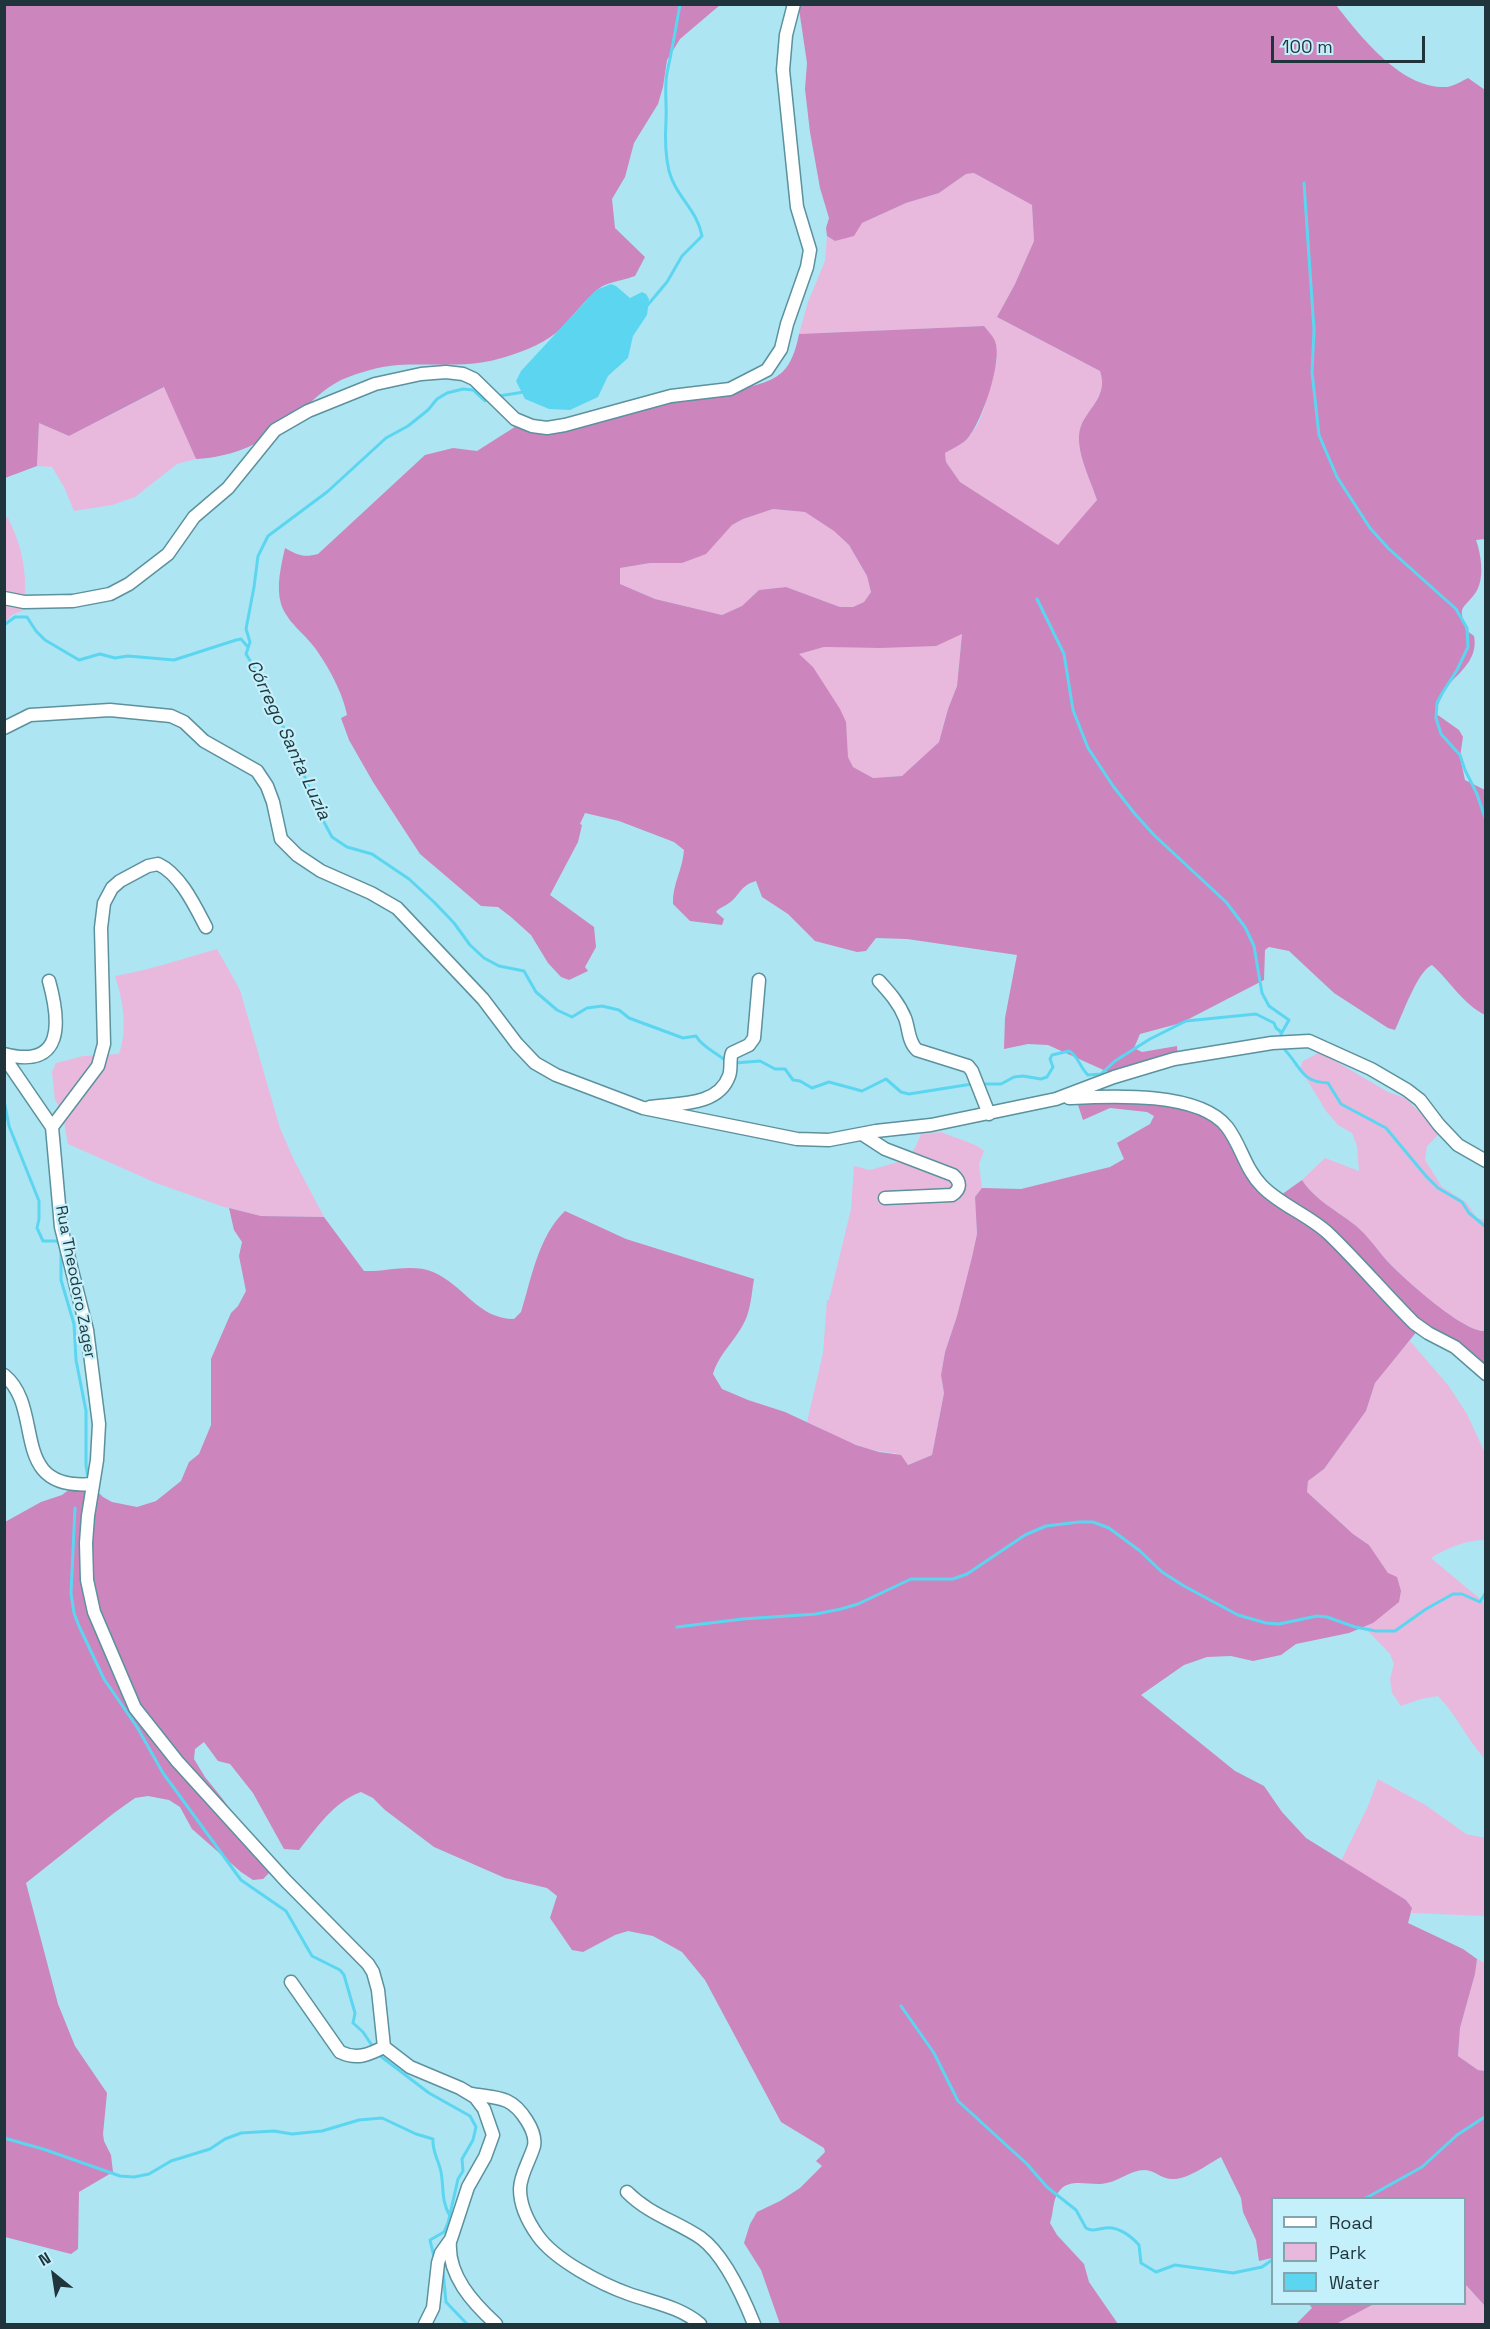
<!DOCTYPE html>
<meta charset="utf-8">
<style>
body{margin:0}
#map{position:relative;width:1490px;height:2329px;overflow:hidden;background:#ade5f3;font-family:"Space Grotesk",sans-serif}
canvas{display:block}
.frame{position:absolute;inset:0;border:6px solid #1f353b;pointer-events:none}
.legend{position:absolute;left:1271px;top:2197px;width:195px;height:108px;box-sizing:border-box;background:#c4f0fb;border:2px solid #82a5ae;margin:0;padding:8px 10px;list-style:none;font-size:18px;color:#1f353b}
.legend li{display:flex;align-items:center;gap:12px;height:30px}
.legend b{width:30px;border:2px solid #82a5ae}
.north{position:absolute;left:24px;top:2245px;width:60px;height:60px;-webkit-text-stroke:4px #c4f0fb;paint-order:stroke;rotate:330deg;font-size:16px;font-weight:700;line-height:24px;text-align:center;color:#1f353b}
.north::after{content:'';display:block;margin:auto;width:21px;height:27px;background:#1f353b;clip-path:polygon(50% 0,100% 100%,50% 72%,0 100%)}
.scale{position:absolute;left:1271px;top:36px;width:154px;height:27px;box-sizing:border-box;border:3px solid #1f353b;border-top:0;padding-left:8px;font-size:18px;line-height:21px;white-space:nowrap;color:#1f353b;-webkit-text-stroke:4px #c4f0fb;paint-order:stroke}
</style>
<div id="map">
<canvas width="1490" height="2329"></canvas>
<div class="frame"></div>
<ul class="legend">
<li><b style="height:8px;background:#fff"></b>Road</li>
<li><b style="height:16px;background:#e9b9dd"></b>Park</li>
<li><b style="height:16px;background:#5cd6f0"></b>Water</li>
</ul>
<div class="north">N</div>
<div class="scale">100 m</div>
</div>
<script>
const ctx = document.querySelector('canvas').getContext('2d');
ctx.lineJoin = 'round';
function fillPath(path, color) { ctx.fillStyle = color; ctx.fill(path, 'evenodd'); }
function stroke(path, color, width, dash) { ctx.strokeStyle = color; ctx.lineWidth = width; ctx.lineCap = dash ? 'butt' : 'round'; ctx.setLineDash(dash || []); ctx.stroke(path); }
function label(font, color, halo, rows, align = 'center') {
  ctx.font = font + ' "Space Grotesk",sans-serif'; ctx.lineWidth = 4.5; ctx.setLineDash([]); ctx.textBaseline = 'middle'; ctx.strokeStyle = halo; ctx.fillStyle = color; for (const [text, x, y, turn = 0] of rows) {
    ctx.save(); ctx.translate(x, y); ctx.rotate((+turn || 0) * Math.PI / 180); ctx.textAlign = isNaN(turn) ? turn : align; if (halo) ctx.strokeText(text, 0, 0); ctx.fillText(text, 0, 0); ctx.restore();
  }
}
fillPath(new Path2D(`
 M974 173 1032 205 1034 241 1015 284 997 317 1100 371C1110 401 1080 411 1079 436 1078 457 1091 481 1097 500L1058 546 960 482 946 462 945 453 967 440 978 424 984 409 997 360 984 326 799 334 808 302 825 261 827 236 835 241 862 223 906 203 939 193 966 174Z
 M165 387 196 459 177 464 135 497 112 505 74 511 64 487 52 467 37 466 39 423 69 436Z
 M773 509 805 512 834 531 849 545 867 576 871 592 864 602 853 607H840L786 587 759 590 742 606 722 615 655 599 620 584V568L650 563H682L732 525 743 519Z
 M5 516 8 518C23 548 28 576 24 610L12 615 5 622Z
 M962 633 957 686 948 709 939 742 902 776 873 778 853 767 848 757 846 741 798 654 824 647 880 648Z
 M217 949 240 990 280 1128 293 1158 324 1217 261 1216 221 1206 156 1183 68 1144 62 1111 55 1100 52 1072 56 1063 83 1056 119 1054C128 1029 123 1001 115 976 149 970 183 959 217 949Z
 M1320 1052 1388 1092 1405 1098 1441 1132 1427 1146 1425 1160 1442 1187 1466 1202 1477 1218 1485 1220V1331C1465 1333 1408 1282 1392 1266 1379 1253 1369 1236 1355 1225 1337 1211 1314 1199 1302 1180L1325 1158 1359 1171 1357 1146 1352 1133 1338 1125 1326 1111 1300 1068 1303 1061Z
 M941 1132C952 1137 978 1144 984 1151L979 1164 982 1188 975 1197 977 1234 972 1257 957 1316 945 1352 941 1375 944 1393 932 1455 907 1465 896 1453C864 1452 836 1436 807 1422L823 1353 827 1300H829L851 1209 854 1166 870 1170 905 1160 915 1148 921 1134Z
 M1410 1341 1448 1385 1467 1414 1485 1453V1540C1466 1540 1447 1548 1431 1558L1485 1603V1759C1467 1740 1457 1715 1438 1696L1421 1699 1401 1706 1392 1693 1390 1679 1394 1664 1390 1654 1364 1627 1373 1623 1388 1573 1369 1545 1353 1534 1307 1492 1308 1481 1324 1469 1366 1411 1375 1383 1399 1351Z
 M1378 1779 1427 1806 1466 1834 1485 1838V1916L1412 1913V1908L1406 1900 1341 1861 1368 1806Z
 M1477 1959 1485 1963V2071L1478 2070 1458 2056 1460 2028 1475 1974Z
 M1465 2284 1485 2306V2324H1336L1374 2304H1464Z`), '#e9b9dd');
fillPath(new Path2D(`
 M5 5H720L680 39 667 60 663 87 658 104 634 143 625 177 612 199 615 228 645 257 635 276C625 280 614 281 605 285 592 290 569 322 556 333 541 345 517 354 498 359 465 368 432 363 398 365 381 366 357 373 341 380 323 389 309 404 295 417 265 442 235 457 196 459L164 387 69 436 39 423 37 466 5 478Z
 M796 5H1336C1360 36 1402 90 1447 87 1454 86 1462 81 1468 78L1485 90V539L1476 540C1481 554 1485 578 1476 592 1462 612 1458 603 1466 630L1474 636C1478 656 1464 669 1451 682 1445 689 1438 704 1435 713L1459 730 1463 737 1460 757 1465 780 1485 790V1015C1463 1004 1450 981 1432 965 1418 970 1402 1016 1395 1030L1388 1028 1334 993 1289 951 1269 947 1265 950 1264 980 1181 1023 1140 1034 1134 1048 1142 1052 1177 1046 1178 1064 1108 1072 1048 1045 1028 1044 1004 1049 1005 1018 1017 955 907 939 876 938 866 951 857 952 815 941 788 914 762 897 756 881C739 886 740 896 729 903 724 907 720 907 716 912L724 919 722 925 690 921 673 904C672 885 683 869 684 850L674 842 619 821 585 813 580 824 582 825 578 842 550 895 594 927 596 947 585 967 588 971 569 980 561 977 548 963 531 935 511 917 498 907 481 906 420 854 373 782 349 740 341 718 347 715C343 693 328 666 315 648 304 633 287 622 281 604 276 586 281 566 285 548 297 555 304 558 318 554L425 455 453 448 477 451 529 418C557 436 629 413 662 406L672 402 676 394C705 391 767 393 786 368 793 359 797 345 799 334L984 326C987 330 993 336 995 341 1003 361 982 421 968 438 963 444 953 448 945 453L946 462 960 482 1058 545 1097 500C1091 481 1078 457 1079 436 1080 411 1110 401 1100 371L997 317 1015 284 1034 241 1032 205 974 173 966 174 939 193 906 203 862 223 854 236 835 241 827 236 826 228 829 218 820 188 810 132 805 89 807 63 799 9ZM773 509 805 512 834 531 849 545 867 576 871 592 864 602 853 607H840L786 587 759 590 742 606 722 615 655 599 620 584V568L650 563H682L706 554 732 525 743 519ZM962 634 957 686 948 709 939 742 902 776 873 778 853 767 848 757 846 722 840 709 813 667 799 654 824 647 880 648 936 646Z
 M1084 1099 1205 1108 1254 1166 1267 1186 1281 1195 1302 1180C1314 1199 1337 1211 1355 1225 1369 1236 1379 1253 1392 1266 1408 1282 1465 1333 1485 1331V1364L1468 1351 1418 1330 1375 1383 1366 1411 1324 1469 1308 1481 1307 1492 1353 1534 1369 1545 1388 1573 1397 1577 1401 1591 1399 1602 1373 1623 1349 1633 1296 1644 1281 1655 1253 1661 1231 1656 1207 1657 1184 1665 1141 1695 1235 1771 1264 1786 1282 1812 1306 1838 1406 1900 1412 1908 1408 1923 1463 1949 1477 1959 1475 1974 1460 2028 1458 2056 1478 2070 1485 2071V2306L1465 2284 1464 2198H1272V2258L1259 2261 1256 2240 1243 2212 1241 2198 1221 2157C1206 2165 1188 2180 1171 2179 1162 2179 1154 2170 1145 2170 1129 2170 1117 2183 1101 2184 1089 2185 1071 2179 1061 2189 1052 2198 1054 2212 1050 2223L1057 2235 1084 2264 1089 2282 1118 2324H780L761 2270 744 2243 750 2224 757 2212 780 2201 800 2188 822 2166 816 2161 825 2152 824 2148 781 2122 705 1980 682 1952 653 1936 628 1931 615 1935 583 1952 572 1950 550 1918 557 1896 547 1888 505 1878 434 1847 385 1810 373 1798 361 1792C333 1802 317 1828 299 1850L284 1849 253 1793 230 1764 218 1761 204 1742 195 1749 194 1759 205 1777 222 1798 269 1864V1873L263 1879 253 1880 241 1872 192 1829 180 1807 169 1800 148 1796 135 1798 114 1813 26 1883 58 2004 75 2046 107 2093 103 2134 104 2141 111 2155 113 2172 79 2192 78 2249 71 2254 5 2237V1522L41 1502 62 1495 70 1489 94 1488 103 1497 112 1502 137 1507 156 1501 181 1481 189 1462 199 1454 211 1425V1359L231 1313 238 1306 246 1291 239 1256 242 1242 234 1230 229 1208 261 1216 324 1217 364 1271C386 1272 411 1263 433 1272 465 1286 478 1319 514 1319L521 1312C532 1277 538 1237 565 1211L626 1239 754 1279C752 1291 751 1305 747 1316 739 1338 720 1351 713 1374L722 1389 748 1400 785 1412 856 1445 879 1452 901 1455 908 1465 932 1455 944 1393 941 1375 945 1352 957 1316 972 1257 977 1234 975 1197 982 1188 1021 1189 1110 1167 1124 1159 1117 1143 1150 1124 1154 1116 1147 1112 1110 1108 1083 1120 1078 1105Z
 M1309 2304H1374L1336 2324H1296L1312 2308Z`), '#cc85bd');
fillPath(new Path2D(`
 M611 284 616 286 630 298 642 292 646 294 649 299 647 315 633 336 628 358 608 376 598 397 570 410 549 409 525 399 516 381 521 371 596 290Z`), '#5cd6f0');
stroke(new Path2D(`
 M1304 183 1314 330 1312 372 1319 435 1337 477 1370 528 1389 549 1456 609 1467 628 1468 647 1457 670 1441 695 1437 703 1436 718 1441 734 1460 755 1465 770 1477 794 1486 821
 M646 307 667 282 682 256 702 236C697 209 676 197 669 171 665 154 665 136 666 120 667 104 664 88 667 73 672 50 676 28 680 4
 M499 396 524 392
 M485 401 473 390 463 389 447 393 437 399 428 410 408 426 386 438 327 492 268 536 258 556 254 587 246 629 250 642 246 654 257 672 297 756 317 809 332 837 347 847 372 854 409 879 435 903 454 923 470 945 484 958 499 966 524 971 536 992 557 1010 572 1017 587 1008 602 1006 619 1010 629 1018 683 1038 696 1036C703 1048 716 1052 726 1061
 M1037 599 1064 654 1073 710 1088 748 1113 786 1135 814 1154 835 1226 902 1245 927 1254 946 1262 993 1269 1006 1289 1020 1281 1034
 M4 625 15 617H27L36 631 45 640 79 660 100 654 115 658 128 656 174 660 236 640 241 639 247 646
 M1284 1049C1301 1066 1300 1082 1328 1083L1341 1104 1386 1128 1426 1176 1438 1188 1462 1202 1469 1213 1486 1227
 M735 1063 760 1061 775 1069H785L793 1080 800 1081 812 1088 829 1082 862 1091 886 1079 901 1092 909 1094 972 1084
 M984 1084H1001L1014 1077 1023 1076 1041 1079 1047 1077 1053 1067 1050 1059 1052 1055 1069 1051C1078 1055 1080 1068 1088 1075L1101 1074 1115 1061 1150 1039 1186 1021 1256 1014 1274 1023 1276 1028 1280 1031 1282 1036
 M4 1100 9 1126 39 1201V1219L37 1228 43 1241H57L61 1247V1280L74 1324 76 1360 86 1411V1465L88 1479
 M75 1508 71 1593 74 1613 79 1626 104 1679 137 1727 163 1773 241 1880 286 1911 312 1956 340 1970 344 1975 355 2013 353 2023 363 2032 373 2047
 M677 1627 743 1619 816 1614 841 1609 858 1604 911 1579H953L967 1574 1025 1535 1046 1526 1079 1522H1093L1109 1528 1140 1551 1162 1572 1184 1586 1238 1615 1266 1623 1279 1624 1317 1616 1327 1617 1355 1627 1376 1631H1395L1426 1609 1453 1594H1462L1480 1602 1486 1592
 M901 2006 934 2053 958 2101 1027 2164 1047 2187 1076 2210 1086 2228C1093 2232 1097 2229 1105 2228 1118 2226 1131 2236 1139 2245L1141 2263 1156 2272 1175 2265 1233 2273 1262 2267 1272 2260
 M379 2055 429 2093 470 2116 476 2127 473 2140 462 2159 463 2171 458 2179 448 2223 444 2232 430 2240 434 2257
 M4 2138 43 2149 120 2176 134 2177 149 2174 171 2161 210 2149 225 2139 241 2133 274 2131 292 2134 322 2131 359 2120 382 2118 416 2134 433 2139C432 2152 439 2161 441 2172 444 2188 441 2201 450 2216
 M1366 2198 1422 2167 1457 2135 1486 2116
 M443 2272 446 2302 467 2324`), '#5cd6f0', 3);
const minor = new Path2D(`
 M4 598 24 602 73 601 110 594 129 584 168 554 194 517 228 488 275 430 308 411 375 384 421 374 446 372 463 374 474 379 515 419 532 426 547 428 565 425 671 396 730 389 767 370 781 349 787 324 807 267 810 250 797 207 783 70 786 35 794 4
 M4 728 30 715 47 714 110 710 171 716 184 722 204 741 257 771 267 786 273 802 281 839 297 855 321 871 371 893 397 908 483 999 517 1044 535 1063 556 1075 643 1108 797 1139 829 1140 876 1131 931 1125 1056 1099 1114 1077 1174 1059 1272 1043 1309 1041 1371 1069 1407 1090 1420 1100 1439 1125 1458 1145 1486 1161
 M879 981C889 992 899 1003 905 1018 909 1028 908 1042 917 1050L968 1066 972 1071 989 1114
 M4 1054C65 1070 60 1021 49 981
 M4 1057 52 1127 61 1227 87 1330 99 1424 97 1460 88 1516 86 1543 87 1580 94 1612 135 1708 177 1761 286 1881 368 1964 373 1972 378 1990 384 2047 410 2067 460 2088 475 2097 484 2109 493 2135 485 2157 468 2187 451 2239 441 2253 438 2263 433 2308 425 2324
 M1069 1098C1110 1096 1199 1091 1227 1127 1241 1145 1245 1169 1262 1186 1280 1205 1309 1215 1329 1234 1358 1262 1385 1294 1414 1323L1428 1333 1455 1347 1486 1374
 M650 1107C676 1103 718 1107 729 1076 732 1068 729 1060 732 1053L749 1045 754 1038 759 980
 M52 1127 98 1066 104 1044 101 928 104 903 112 888 120 881 148 866 158 864C180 874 195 906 206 927
 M862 1134 885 1149 953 1175C961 1182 961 1189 952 1195L885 1198
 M4 1375C46 1409 7 1491 92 1484
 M291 1982 340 2052C357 2060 368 2055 384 2047
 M471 2094C482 2096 496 2096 507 2101 520 2107 537 2131 534 2146 530 2160 520 2175 520 2189 520 2206 528 2222 538 2236 555 2260 601 2284 629 2294 655 2303 680 2307 700 2324
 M627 2192C650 2215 676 2221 701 2238 724 2255 744 2299 754 2324
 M450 2241C447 2275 473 2303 496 2324`);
stroke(minor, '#5c919e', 15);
stroke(minor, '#fff', 12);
label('16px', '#1f353b', '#c4f0fb', [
 ["Rua Theodoro Zager",75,1282,79]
]);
label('italic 18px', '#1f353a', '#c4f0fb', [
 ["Córrego Santa Luzia",288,740,65]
]);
</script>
